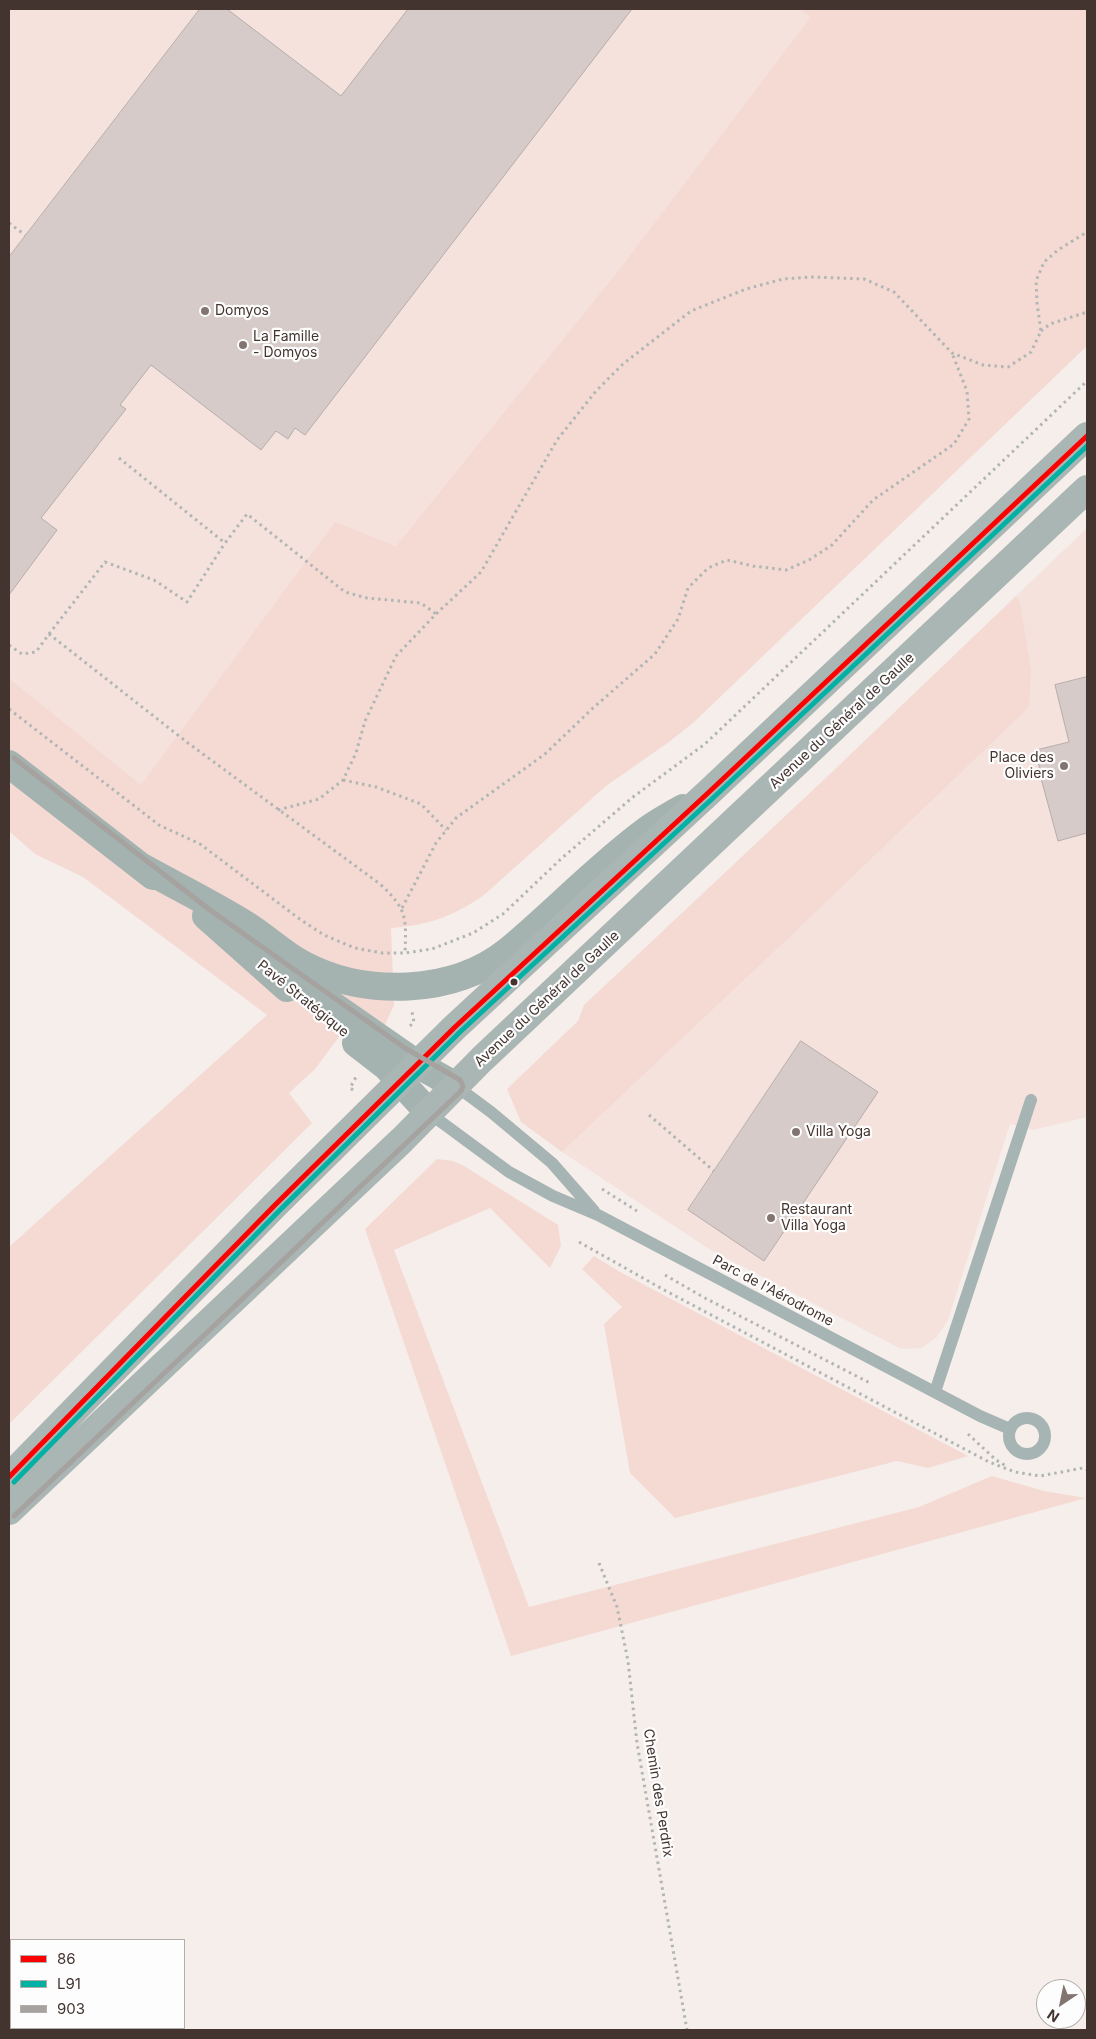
<!DOCTYPE html>
<meta charset="utf-8">
<style>
body{margin:0}
#map{position:relative;width:1096px;height:2039px;overflow:hidden;background:#f6eeeb;font-family:Inter,sans-serif}
canvas{display:block}
.frame{position:absolute;inset:0;border:10px solid #433430;pointer-events:none}
.legend{position:absolute;left:10px;top:1939px;width:175px;height:90px;box-sizing:border-box;background:#fdfdfd;border:1px solid #b3adab;margin:0;padding:6px 9px;list-style:none;font-size:15px;color:#433430}
.legend li{display:flex;align-items:center;gap:10px;height:25px}
.legend b{width:25px;border:1px solid #b3adab}
.north{position:absolute;left:1036px;top:1979px;width:50px;height:50px;box-sizing:border-box;background:#fdfdfd;border:1px solid #b3adab;border-radius:50%;rotate:214deg;font-size:14px;font-weight:700;line-height:20px;text-align:center;color:#433430}
.north::after{content:'';display:block;margin:auto;width:18px;height:22px;background:#827571;clip-path:polygon(50% 0,100% 100%,50% 72%,0 100%)}
</style>
<div id="map">
<canvas width="1096" height="2039"></canvas>
<div class="frame"></div>
<ul class="legend">
<li><b style="height:6px;background:#fe0000"></b>86</li>
<li><b style="height:6px;background:#03b1a4"></b>L91</li>
<li><b style="height:6px;background:#a5a2a0"></b>903</li>
</ul>
<div class="north">N</div>
</div>
<script>
const ctx = document.querySelector('canvas').getContext('2d');
ctx.lineJoin = 'round';
function fillPath(path, color) { ctx.fillStyle = color; ctx.fill(path, 'evenodd'); }
function stroke(path, color, width, dash) { ctx.strokeStyle = color; ctx.lineWidth = width; ctx.lineCap = dash ? 'butt' : 'round'; ctx.setLineDash(dash || []); ctx.stroke(path); }
function label(font, color, halo, rows, align = 'center') {
  ctx.font = font + ' Inter,sans-serif'; ctx.lineWidth = 4.5; ctx.setLineDash([]); ctx.textBaseline = 'middle'; ctx.strokeStyle = halo; ctx.fillStyle = color; for (const [text, x, y, turn = 0] of rows) {
    ctx.save(); ctx.translate(x, y); ctx.rotate((+turn || 0) * Math.PI / 180); ctx.textAlign = isNaN(turn) ? turn : align; if (halo) ctx.strokeText(text, 0, 0); ctx.fillText(text, 0, 0); ctx.restore();
  }
}
fillPath(new Path2D(`
 M9 9H801L812 17 621 267 396 546 335 523 141 786 9 678Z
 M1087 528V1117L1033 1130 1010 1124 948 1320 937 1337 922 1348 901 1349 709 1249 562 1152 777 949 1020 602 1016 596Z`), '#f5e2dd');
fillPath(new Path2D(`
 M801 9H1087V346L694 722 669 742 606 786 484 895C453 917 428 925 391 928L394 1005 385 1025 360 1009 315 1069 289 1093 312 1123 9 1424V1247L267 1015 83 877 35 854 9 831V678L141 785 335 522 396 546 621 267 811 17Z
 M1016 596 1020 602 1031 671 1029 707 777 949 562 1152 521 1122 507 1089 578 1021 584 1005 831 773Z
 M437 1159 453 1161 464 1166 558 1225 561 1246 550 1268 490 1208 394 1250 529 1607 919 1507 992 1476 1044 1491 1086 1498 511 1656 365 1229Z
 M594 1256 620 1272 968 1456 928 1468 897 1461 675 1518 630 1473 604 1324 622 1307 582 1269Z`), '#f4dad3');
const building = new Path2D(`
 M200 9H227L341 96 408 9H632L305 435 295 428 288 439 276 431 261 450 151 365 120 405 126 409 41 518 57 530 9 595V257Z
 M1087 677V833L1058 841 1042 782 1036 750 1069 742 1055 685Z
 M801 1041 878 1092 764 1261 688 1210Z`);
fillPath(building, '#d6cbc8');
stroke(building, '#b7adab', 1);
stroke(new Path2D(`
 M9 223 25 235
 M1041 331 1050 324 1087 312
 M119 458 225 543 247 514 345 592 367 598 421 603 436 614
 M49 634 105 562 154 580 187 602 225 543
 M9 645 22 654 36 652 49 634 188 743 380 884C408 910 406 918 405 954
 M9 709 159 825 200 844 301 920 324 935 355 948 382 953H405L432 949 473 933 503 914 562 858 633 797 705 744 1087 381
 M343 780 376 787 421 804 446 830
 M278 810 319 799 343 780 356 753 365 721 396 656 436 614 481 572 557 440 596 391 623 364 691 311 746 289 783 279 811 277 864 279 894 292 952 353 983 365 1008 367 1031 352 1041 331 1037 303 1036 281 1044 262 1058 250 1087 232
 M402 908 436 843 456 818 545 754 593 708 655 654 678 619 688 588 708 568 727 560 753 566 786 570 809 560 832 545 873 500 954 444 969 419 967 391 952 353
 M410 1026 414 1022 412 1012
 M353 1090 350 1088 356 1077
 M649 1115 714 1171
 M602 1189 637 1211
 M579 1242 666 1291 989 1462 1015 1472 1040 1476 1083 1468 1087 1470
 M665 1275 703 1297 870 1383
 M968 1434 996 1460 1008 1467
 M599 1563 617 1607 628 1661 637 1743 687 2030`), '#b0b6b4', 3, [2.5, 4]);
stroke(new Path2D(`
 M456 1086 491 1112 552 1163 594 1211
 M429 1113 509 1172 553 1196 598 1215 980 1416 1010 1429
 M935 1392 1031 1100
 M1009 1436a18 18 0 1 1 36 0a18 18 0 1 1-36 0Z`), '#a6b4b3', 12);
stroke(new Path2D(`
 M9 764 153 876
 M140 866C176 886 213 904 248 926 267 938 284 955 304 965 365 997 453 995 508 951 555 912 598 866 647 830 658 822 671 815 683 808
 M206 916 287 988
 M279 968 417 1064 456 1086
 M356 1043 387 1067 429 1113`), '#a4b2b0', 28);
stroke(new Path2D(`
 M9 1477 275 1205 455 1027 708 793 1087 436
 M9 1511 402 1140 482 1059 1087 489`), '#aab6b4', 28);
stroke(new Path2D(`
 M9 1477 275 1205 455 1027 708 793 1087 436`), '#fe0000', 5);
stroke(new Path2D(`
 M14 1482 280 1210 460 1032 713 798 1087 446`), '#03b1a4', 5);
stroke(new Path2D(`
 M14 758 210 910 405 1048 460 1080 463 1086 461 1091 14 1516`), '#a5a2a0', 5);
for (const [x, y, r, color] of [
 [205,311,5,"#827571"],
 [243,345,5,"#827571"],
 [1064,766,5,"#827571"],
 [514,982,4.5,"#433430"],
 [796,1132,5,"#827571"],
 [771,1218,5,"#827571"]
]) { const dot = new Path2D(); dot.arc(x, y, r, 0, 2 * Math.PI); ctx.fillStyle = color; ctx.fill(dot); stroke(dot, '#fdfdfd', 2); }
label('14px', '#433430', '#fdfdfd', [
 ["Domyos",215,311],
 ["La Famille",253,337],
 ["- Domyos",253,353],
 ["Place des",1054,758,"right"],
 ["Oliviers",1054,774,"right"],
 ["Villa Yoga",806,1132],
 ["Restaurant",781,1210],
 ["Villa Yoga",781,1226]
], 'left');
label('14px', '#433430', '#fdfdfd', [
 ["Avenue du Général de Gaulle",842,721,-43],
 ["Pavé Stratégique",303,999,39],
 ["Avenue du Général de Gaulle",547,999,-43],
 ["Parc de l'Aérodrome",773,1291,28],
 ["Chemin des Perdrix",658,1793,81]
]);
</script>
